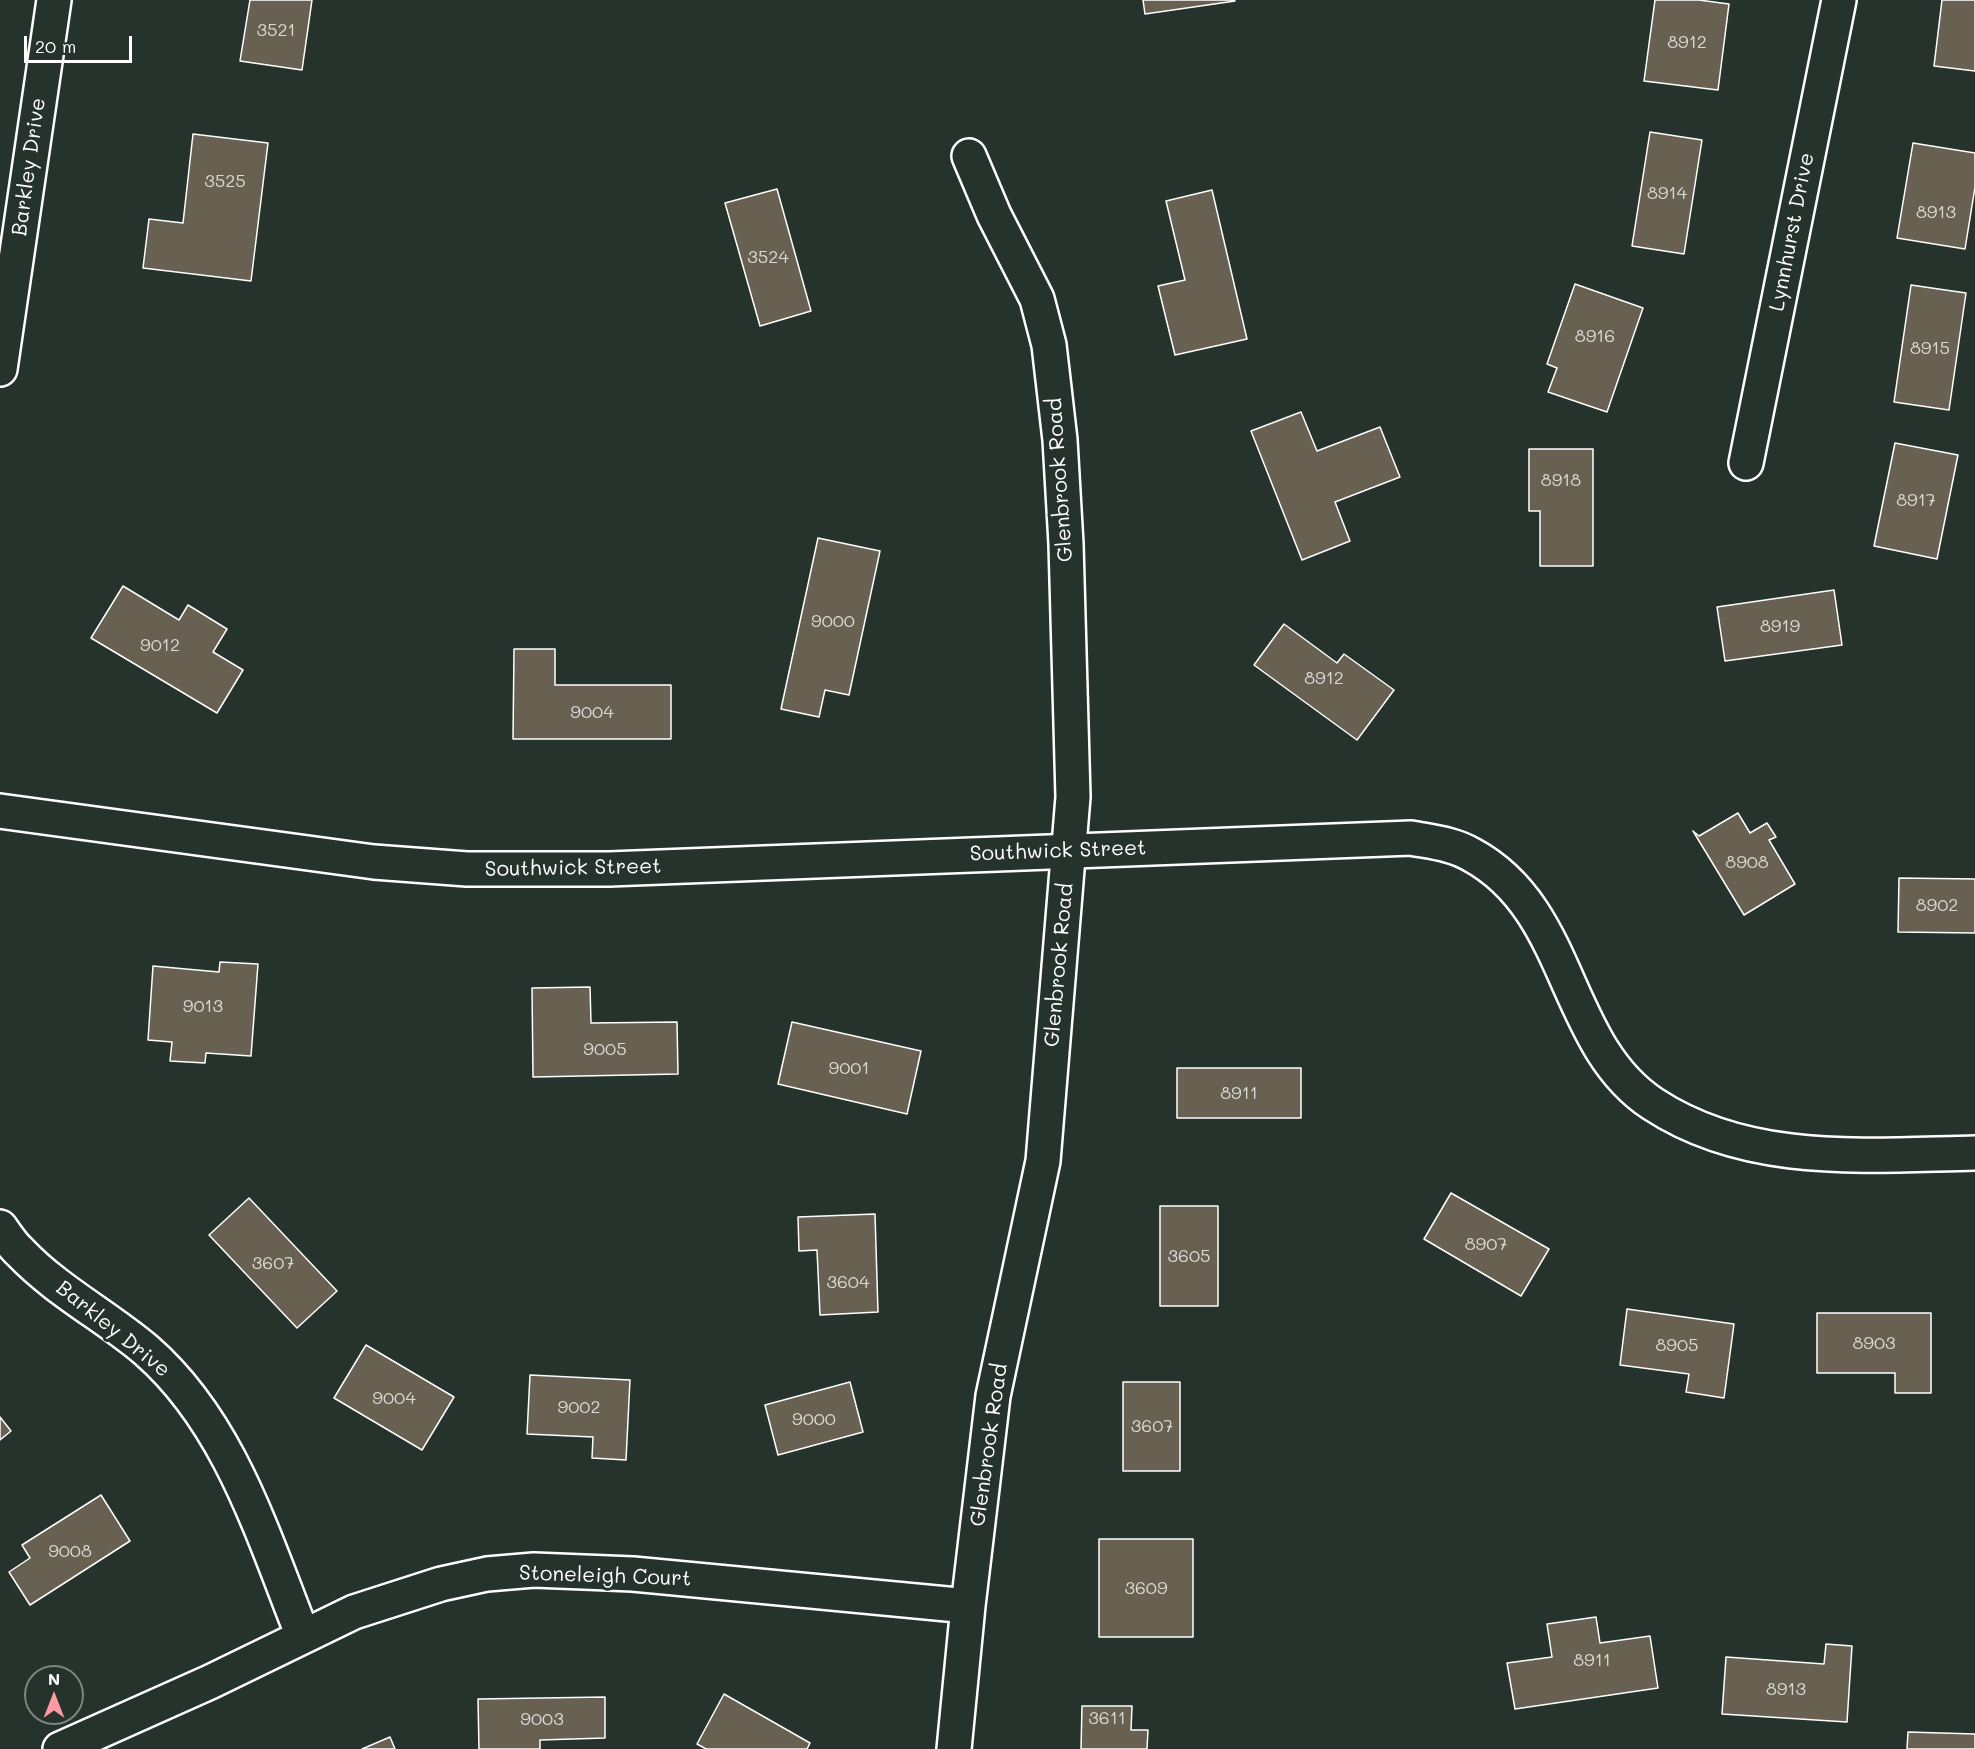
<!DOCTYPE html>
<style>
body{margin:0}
#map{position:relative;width:1975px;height:1749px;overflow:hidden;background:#26332d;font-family:Mali,sans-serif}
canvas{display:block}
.north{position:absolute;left:24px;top:1665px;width:60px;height:60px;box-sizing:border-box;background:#26332d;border:2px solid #7d8581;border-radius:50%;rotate:0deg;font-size:16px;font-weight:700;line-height:24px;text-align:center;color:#fff}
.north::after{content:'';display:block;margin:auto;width:21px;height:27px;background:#ff9aa2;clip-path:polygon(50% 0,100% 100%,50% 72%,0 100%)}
.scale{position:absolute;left:24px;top:36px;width:108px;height:27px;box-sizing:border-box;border:3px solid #fff;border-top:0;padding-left:8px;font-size:18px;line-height:21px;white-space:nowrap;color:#fff;-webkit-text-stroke:4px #26332d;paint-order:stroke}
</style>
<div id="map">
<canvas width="1975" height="1749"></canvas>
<div class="north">N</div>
<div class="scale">20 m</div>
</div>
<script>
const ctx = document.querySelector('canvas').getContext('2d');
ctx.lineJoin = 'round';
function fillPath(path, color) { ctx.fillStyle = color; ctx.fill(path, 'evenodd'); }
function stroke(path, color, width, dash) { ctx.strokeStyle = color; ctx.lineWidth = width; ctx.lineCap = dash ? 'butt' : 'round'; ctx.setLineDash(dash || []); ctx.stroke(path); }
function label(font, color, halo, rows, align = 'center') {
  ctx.font = font + ' Mali,sans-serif'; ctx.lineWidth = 6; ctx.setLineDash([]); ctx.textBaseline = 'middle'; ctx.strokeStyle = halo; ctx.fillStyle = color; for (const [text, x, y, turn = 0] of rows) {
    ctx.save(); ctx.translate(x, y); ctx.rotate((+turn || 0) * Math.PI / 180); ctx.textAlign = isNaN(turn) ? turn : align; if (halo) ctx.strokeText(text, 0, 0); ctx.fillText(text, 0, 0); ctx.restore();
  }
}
const building = new Path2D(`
 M250 0H312L302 70 240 61Z
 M1143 0H1234L1235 1 1145 14Z
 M1655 0H1699L1729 4 1718 90 1644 81Z
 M1942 0H1975V71L1934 66Z
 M1650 132 1702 140 1684 254 1632 246Z
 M193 134 268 143 251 281 143 268 149 219 183 223Z
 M1913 143 1975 153V187L1965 249 1897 238Z
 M777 189 811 311 760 326 725 203Z
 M1212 190 1247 339 1175 355 1158 286 1185 280 1166 201Z
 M1575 284 1643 308 1607 412 1548 392 1557 368 1547 364Z
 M1911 285 1966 293 1949 410 1894 402Z
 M1301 412 1317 451 1380 427 1400 477 1335 502 1350 541 1302 560 1251 431Z
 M1895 443 1958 455 1937 559 1874 546Z
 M1529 449H1593V566H1540V511H1529Z
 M818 538 880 551 849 695 825 690 819 717 781 709Z
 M123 586 179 620 188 605 227 629 213 652 243 670 217 713 91 638Z
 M1834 590 1842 645 1725 661 1717 607Z
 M1284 624 1337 663 1344 654 1394 690 1357 740 1254 665Z
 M514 649H555V685H671V739H513Z
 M1738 813 1750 833 1767 823 1776 837 1769 840 1795 884 1744 915 1693 831 1699 836Z
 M1899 878 1975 879V933L1898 932Z
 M220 962 258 964 251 1056 206 1053 205 1063 170 1061 172 1042 148 1040 153 966 219 972Z
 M590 987 591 1023 677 1022 678 1074 533 1077 532 988Z
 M792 1022 921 1051 907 1114 778 1084Z
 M1177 1068H1301V1118H1177Z
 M1451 1193 1549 1249 1521 1296 1424 1239Z
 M249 1198 337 1291 297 1328 209 1235Z
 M1160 1206H1218V1306H1160Z
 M875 1214 878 1312 820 1315 817 1250 799 1251 798 1217Z
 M1627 1309 1734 1324 1724 1398 1686 1392 1689 1374 1620 1365Z
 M1817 1313H1931V1393H1895V1373H1817Z
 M366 1345 454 1397 422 1450 334 1398Z
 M530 1375 630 1380 626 1460 592 1458 593 1437 527 1434Z
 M850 1382 863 1432 778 1455 765 1405Z
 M1123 1382H1180V1471H1123Z
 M0 1417 11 1431 0 1440Z
 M101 1495 130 1541 30 1605 9 1572 30 1558 22 1545Z
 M1099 1539H1193V1637H1099Z
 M1596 1617 1600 1643 1650 1636 1658 1688 1515 1709 1507 1663 1552 1657 1547 1624Z
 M1826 1644 1852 1646 1847 1722 1722 1714 1726 1657 1824 1664Z
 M724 1694 810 1743 807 1749H706L697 1744Z
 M605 1697V1738L540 1740V1749H479L478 1699Z
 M1082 1706H1132L1131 1730H1148L1147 1749H1081Z
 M1908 1732 1975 1734V1749H1907Z
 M390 1737 395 1749H362Z`);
fillPath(building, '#686151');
stroke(building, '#fff', 1.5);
const minor = new Path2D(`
 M1746 463 1839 0
 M0 1227C6 1235 12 1245 20 1252 57 1291 106 1316 146 1350 230 1423 263 1536 303 1636
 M60 1749 210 1682 354 1612 441 1584 487 1574 534 1570 633 1574 968 1606
 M954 1749 968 1606 993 1396 1043 1161 1073 797 1066 544 1060 440 1049 345 1037 299 994 215 969 156`);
const tertiary = new Path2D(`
 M0 369 54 0
 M0 811 374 862 467 869H609L1411 838C1432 842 1454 844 1472 855 1573 910 1562 1044 1653 1104 1749 1167 1866 1155 1975 1153`);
stroke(minor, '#fff', 38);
stroke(tertiary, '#fff', 38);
stroke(minor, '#26332d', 33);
stroke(tertiary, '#26332d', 33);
label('18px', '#d9d8d4', null, [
 ["3521",276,30],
 ["8912",1687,42],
 ["3525",225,181],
 ["8914",1667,193],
 ["8913",1936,212],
 ["3524",768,257],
 ["8916",1595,336],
 ["8915",1930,348],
 ["8918",1561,480],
 ["8917",1916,500],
 ["9000",833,621],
 ["8919",1780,626],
 ["9012",160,645],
 ["8912",1324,678],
 ["9004",592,712],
 ["8908",1747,862],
 ["8902",1937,905],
 ["9013",203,1006],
 ["9005",605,1049],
 ["9001",849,1068],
 ["8911",1239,1093],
 ["8907",1486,1244],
 ["3605",1189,1256],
 ["3607",273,1263],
 ["3604",848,1282],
 ["8903",1874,1343],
 ["8905",1677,1345],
 ["9004",394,1398],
 ["9002",579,1407],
 ["9000",814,1419],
 ["3607",1152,1426],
 ["9008",70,1551],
 ["3609",1146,1588],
 ["8911",1592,1660],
 ["8913",1786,1689],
 ["3611",1107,1718],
 ["9003",542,1719]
]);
label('21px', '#fff', '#26332d', [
 ["Barkley Drive",29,167,-82],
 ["Lynnhurst Drive",1792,232,-79],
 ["Glenbrook Road",1060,480,-94],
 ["Southwick Street",1058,851,-2],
 ["Southwick Street",573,868,-1],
 ["Glenbrook Road",1059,965,-85],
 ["Barkley Drive",113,1329,39],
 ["Glenbrook Road",989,1445,-82],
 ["Stoneleigh Court",605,1576,2]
]);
</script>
